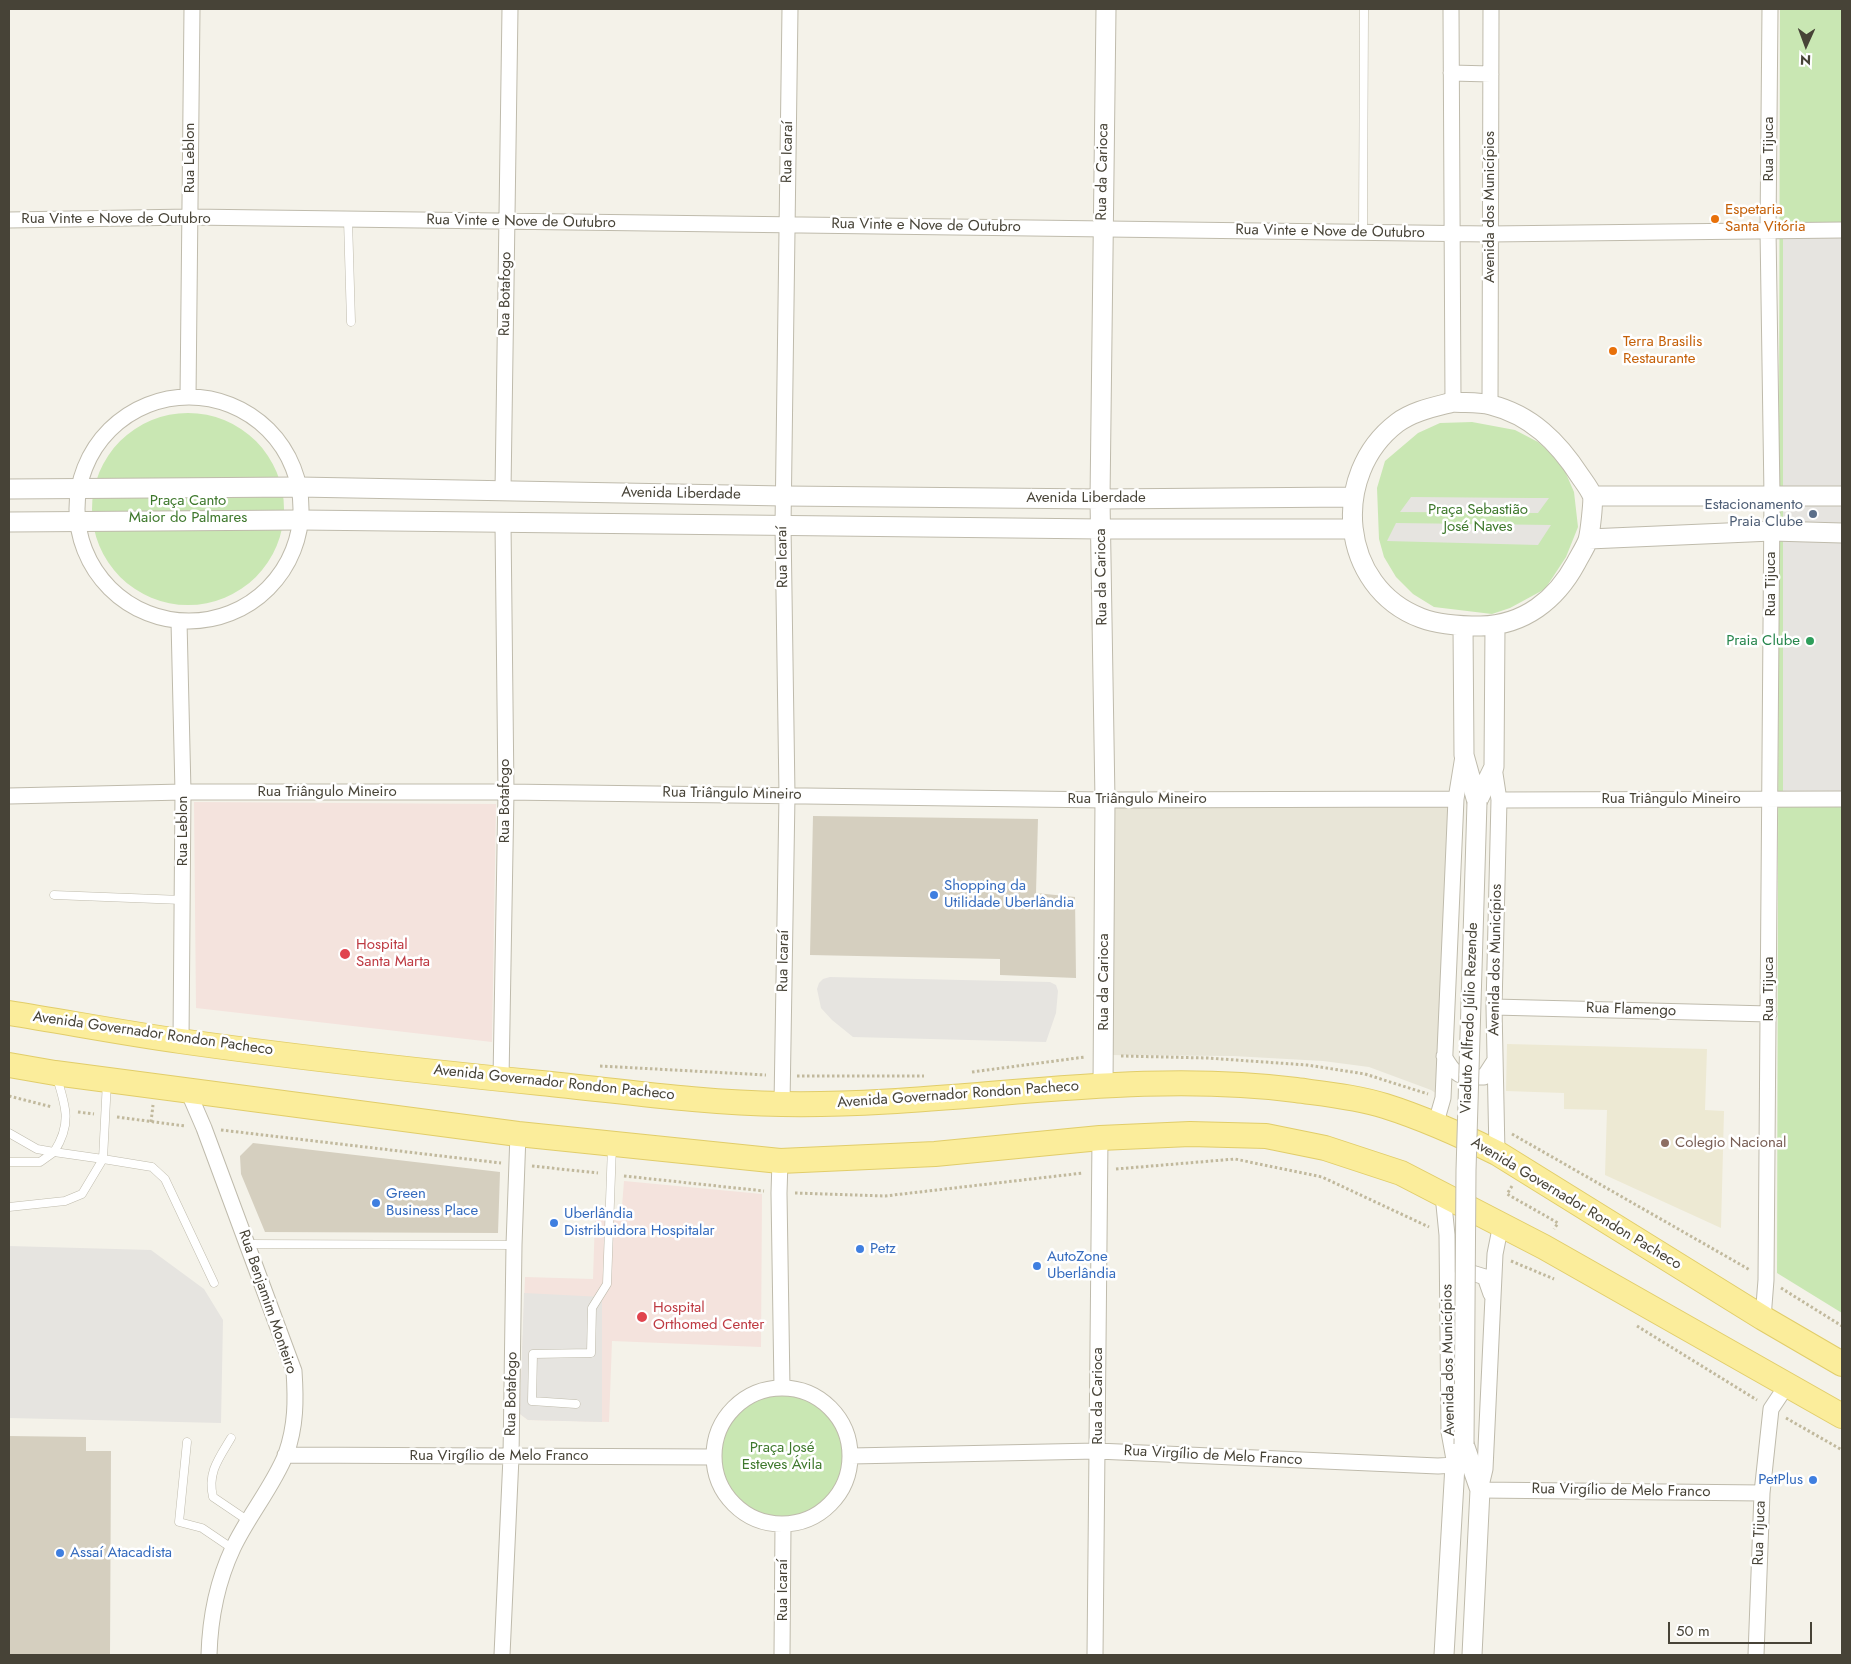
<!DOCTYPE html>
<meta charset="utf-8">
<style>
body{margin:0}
#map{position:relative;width:1851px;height:1664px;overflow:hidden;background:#f4f2e9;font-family:Jost,sans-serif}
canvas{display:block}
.frame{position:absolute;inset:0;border:10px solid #474337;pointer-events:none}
.north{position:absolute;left:1781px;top:20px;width:50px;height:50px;-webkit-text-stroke:4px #fff;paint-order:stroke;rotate:182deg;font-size:14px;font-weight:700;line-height:20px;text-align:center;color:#474337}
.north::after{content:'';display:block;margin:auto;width:18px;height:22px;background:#474337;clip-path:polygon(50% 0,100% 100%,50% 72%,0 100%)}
.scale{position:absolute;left:1668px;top:1622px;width:144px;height:22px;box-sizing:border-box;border:2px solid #474337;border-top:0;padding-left:6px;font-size:15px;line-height:18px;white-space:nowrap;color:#474337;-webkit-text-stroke:4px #fff;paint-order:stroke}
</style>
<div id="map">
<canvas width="1851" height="1664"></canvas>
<div class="frame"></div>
<div class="north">N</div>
<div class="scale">50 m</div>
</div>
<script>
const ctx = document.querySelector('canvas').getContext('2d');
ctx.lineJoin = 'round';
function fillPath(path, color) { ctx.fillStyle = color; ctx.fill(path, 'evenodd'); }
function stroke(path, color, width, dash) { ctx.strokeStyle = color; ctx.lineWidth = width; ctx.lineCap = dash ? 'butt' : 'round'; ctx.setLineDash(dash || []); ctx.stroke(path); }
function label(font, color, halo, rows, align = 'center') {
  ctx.font = font + ' Jost,sans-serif'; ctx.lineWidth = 5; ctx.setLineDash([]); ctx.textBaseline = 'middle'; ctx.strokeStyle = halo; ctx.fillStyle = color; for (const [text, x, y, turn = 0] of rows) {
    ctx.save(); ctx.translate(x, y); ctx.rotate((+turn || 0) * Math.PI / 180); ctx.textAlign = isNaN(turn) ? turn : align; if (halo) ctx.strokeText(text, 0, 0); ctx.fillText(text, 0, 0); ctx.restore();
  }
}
fillPath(new Path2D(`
 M1456 799 1443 1098 1431 1090 1369 1067 1323 1061 1233 1056 1103 1055 1105 800Z`), '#e8e5d7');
fillPath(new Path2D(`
 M1507 1044 1707 1049 1705 1110 1724 1111 1721 1228 1605 1175 1607 1110 1564 1109V1093L1506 1091Z`), '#ede9d3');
fillPath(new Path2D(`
 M194 802 496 804 492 1042 196 1008Z
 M624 1181 762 1194 761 1347 612 1341 609 1422 528 1420 520 1414 525 1277 593 1279 595 1217 621 1219Z`), '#f4e3dd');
fillPath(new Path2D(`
 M1780 9H1842V1313L1777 1273Z
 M92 509a96 96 0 1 1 192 0a96 96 0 1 1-192 0Z
 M1472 422 1515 430 1538 442 1561 462 1574 492 1578 527 1566 557 1545 589 1510 608 1492 614 1434 607 1413 594 1396 577 1384 557 1379 539 1377 488 1385 461 1418 433 1440 423Z
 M714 1456a68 68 0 1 1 136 0a68 68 0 1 1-136 0Z`), '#c9e7b3');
fillPath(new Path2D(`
 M1783 230H1842V799L1783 798Z
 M1411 497 1530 498H1549L1538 513 1400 512Z
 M1396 523 1551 525 1538 545 1387 541Z
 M830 977 1050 982 1056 985 1058 991 1056 1013 1046 1042 853 1037 832 1020 821 1008 817 989 819 983 823 979Z
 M9 1246 151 1250 204 1289 223 1320 221 1423 9 1418Z
 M524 1293 602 1297V1422L528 1420 520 1414Z`), '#e6e4e0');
fillPath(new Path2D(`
 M813 816 1038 819 1036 893 1075 897 1076 978 1000 975V959L810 955Z
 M253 1143 500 1172 498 1233 265 1232 241 1174 240 1156Z
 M9 1436 86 1437V1451H111L110 1655H9Z`), '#d5cfbf');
const service = new Path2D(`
 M348 220 351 322
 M1363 232 1364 9
 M54 895 182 900
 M107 1081 103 1159 152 1167 165 1179 214 1283
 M9 1133 37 1149 54 1152C72 1124 66 1107 57 1078
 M9 1162H40L54 1152 103 1159 82 1194 65 1201 9 1207
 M247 1244 514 1245
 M576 1404 532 1401 533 1354 591 1353 592 1308 607 1284 612 1146
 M231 1438C219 1458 207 1473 213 1497L247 1520
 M187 1442 179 1522 202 1528 233 1549`);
const minor = new Path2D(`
 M1451 9 1453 402
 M1451 73 1491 74
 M9 220 190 217 1489 234 1842 230
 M188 397 192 9
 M77 509a112 112 0 1 1 224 0a112 112 0 1 1-224 0Z
 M1490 404 1491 9
 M503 490 510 9
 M179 621 183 792 181 1041
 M1494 767 1499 800 1494 1007 1497 1153
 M9 796 183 792H506L1105 800 1456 799
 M1499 800 1842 799
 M1494 1007 1769 1014
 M1444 1056C1456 1078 1461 1077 1484 1077L1495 1060
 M501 1079 506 792 503 524
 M188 1091 204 1128 294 1371C296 1400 296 1426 286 1454 274 1485 248 1516 233 1548 218 1580 210 1619 209 1655
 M782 1104 787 795 783 526 790 9
 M1435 1126 1443 1098 1456 799 1463 756
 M780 1161 779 1193 782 1388
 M1501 1224 1495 1254 1485 1469 1480 1490 1762 1493
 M1457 1280 1472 1273 1485 1277 1491 1294
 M1763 1318 1766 1280 1772 496 1768 230 1770 9
 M714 1456a68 68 0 1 1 136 0a68 68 0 1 1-136 0Z
 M285 1455 713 1457
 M851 1456 1097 1451 1438 1466 1455 1465 1449 1432 1447 1235 1443 1195
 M502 1655 511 1457 514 1245 518 1134
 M782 1655 783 1525
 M1095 1655 1100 1138
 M1756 1655 1762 1493 1771 1409 1787 1385`);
const tertiary = new Path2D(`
 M1453 402C1465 403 1479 402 1491 405 1531 415 1558 442 1580 476 1584 482 1589 488 1592 495 1594 500 1590 533 1588 540 1585 548 1580 555 1576 563 1556 600 1524 625 1481 626 1462 626 1439 625 1421 618 1339 587 1330 474 1397 423 1413 411 1434 407 1453 402Z
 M9 489 299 487 784 496 1100 499 1352 497
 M1593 496H1842
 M9 522 301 520 1101 529H1352
 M1589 539 1772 531 1842 533
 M1463 626 1464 755 1477 802
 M1477 802 1494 767 1495 626
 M1103 1085 1105 800 1100 499 1106 9
 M1464 1444 1480 1490 1472 1655
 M1444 1655 1455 1465 1464 1444`);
const primary = new Path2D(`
 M9 1013C66 1022 123 1033 180 1041 300 1058 421 1071 541 1083 621 1091 702 1103 782 1104 954 1107 1125 1068 1296 1090 1325 1094 1357 1097 1385 1106 1423 1118 1461 1135 1497 1153L1763 1318 1842 1364
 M9 1065 55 1073 518 1134 780 1161 935 1154 1100 1138 1190 1134 1266 1136 1325 1148 1401 1173 1544 1247 1842 1416`);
stroke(service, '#bfbbac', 9);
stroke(minor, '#bfbbac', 17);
stroke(tertiary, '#bfbbac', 21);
stroke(primary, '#e1cd6a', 26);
stroke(new Path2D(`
 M1121 1056 1207 1058 1307 1065 1365 1074 1428 1094
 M600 1066 766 1075
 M972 1072 1085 1057
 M797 1076H924
 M9 1096 52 1107
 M78 1112 94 1114
 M117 1117 185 1126
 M151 1122 153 1105
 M221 1130 501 1163
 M1512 1134 1750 1270
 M532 1166 598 1173
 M1116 1169 1235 1159 1322 1177 1429 1227
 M624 1176 764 1191
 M1512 1186 1507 1194 1558 1223 1554 1229
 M795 1193 885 1196 1083 1173
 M1511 1261 1554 1279
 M1781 1288 1842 1326
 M1637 1326 1757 1400
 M1786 1418 1842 1450`), '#c1b99d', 3, [2.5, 2.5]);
stroke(service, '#fff', 8);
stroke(minor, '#fff', 15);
stroke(tertiary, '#fff', 19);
stroke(primary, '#fbed9b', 24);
const tertiaryBridge = new Path2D(`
 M1464 1444 1466 1170 1477 802`);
stroke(tertiaryBridge, '#bfbbac', 21, []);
stroke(tertiaryBridge, '#fff', 19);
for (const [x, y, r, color] of [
 [1715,219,5,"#e8710a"],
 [1613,351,5,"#e8710a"],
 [1813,514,5,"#5c6f8a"],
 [1810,641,5,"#2e9e5b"],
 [934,895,5,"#3f7fe0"],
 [345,954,6,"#e0444e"],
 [1665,1143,5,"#8d6e63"],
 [376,1203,5,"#3f7fe0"],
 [554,1223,5,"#3f7fe0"],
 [860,1249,5,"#3f7fe0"],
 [1037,1266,5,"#3f7fe0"],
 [642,1317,6,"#e0444e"],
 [1813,1480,5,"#3f7fe0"],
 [60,1553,5,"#3f7fe0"]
]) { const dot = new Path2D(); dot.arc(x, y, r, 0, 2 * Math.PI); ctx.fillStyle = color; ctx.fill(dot); stroke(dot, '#fff', 2); }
label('15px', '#474337', '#fff', [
 ["Rua Tijuca",1769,149,-90],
 ["Rua Icaraí",788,152,-89],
 ["Rua Leblon",190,158,-90],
 ["Rua da Carioca",1103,172,-89],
 ["Avenida dos Municípios",1490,207,-90],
 ["Rua Vinte e Nove de Outubro",116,219],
 ["Rua Vinte e Nove de Outubro",521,222,1],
 ["Rua Vinte e Nove de Outubro",926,226,1],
 ["Rua Vinte e Nove de Outubro",1330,232,1],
 ["Rua Botafogo",506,294,-89],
 ["Avenida Liberdade",681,494,1],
 ["Avenida Liberdade",1086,498],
 ["Rua Icaraí",783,557,-91],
 ["Rua da Carioca",1102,577,-91],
 ["Rua Tijuca",1771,584,-90],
 ["Rua Triângulo Mineiro",327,792],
 ["Rua Triângulo Mineiro",732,794,1],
 ["Rua Triângulo Mineiro",1137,799],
 ["Rua Triângulo Mineiro",1671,799],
 ["Rua Botafogo",505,801,-90],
 ["Rua Leblon",183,831,-90],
 ["Avenida dos Municípios",1496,960,-89],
 ["Rua Icaraí",784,961,-89],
 ["Rua da Carioca",1104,982,-90],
 ["Rua Tijuca",1769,989,-90],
 ["Rua Flamengo",1631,1010,2],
 ["Viaduto Alfredo Júlio Rezende",1470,1018,-88],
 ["Avenida Governador Rondon Pacheco",153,1034,8],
 ["Avenida Governador Rondon Pacheco",554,1083,6],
 ["Avenida Governador Rondon Pacheco",958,1095,-4],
 ["Avenida Governador Rondon Pacheco",1576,1204,31],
 ["Rua Benjamim Monteiro",267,1302,71],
 ["Avenida dos Municípios",1449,1360,-91],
 ["Rua Botafogo",512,1394,-89],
 ["Rua da Carioca",1098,1396,-90],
 ["Rua Virgílio de Melo Franco",499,1456],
 ["Rua Virgílio de Melo Franco",1213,1456,3],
 ["Rua Virgílio de Melo Franco",1621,1491,1],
 ["Rua Tijuca",1760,1533,-88],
 ["Rua Icaraí",783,1590,-90]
]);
label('15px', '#c56008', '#fff', [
 ["Espetaria",1725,210],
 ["Santa Vitória",1725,227],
 ["Terra Brasilis",1623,342],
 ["Restaurante",1623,359]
], 'left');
label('15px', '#3e782c', '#fff', [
 ["Praça Canto",188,501],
 ["Maior do Palmares",188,518],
 ["Praça Sebastião",1478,510],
 ["José Naves",1478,527],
 ["Praça José",782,1448],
 ["Esteves Ávila",782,1465]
]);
label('15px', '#4e5e75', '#fff', [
 ["Estacionamento",1803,505],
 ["Praia Clube",1803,522]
], 'right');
label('15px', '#27864d', '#fff', [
 ["Praia Clube",1800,641]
], 'right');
label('15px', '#366cbe', '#fff', [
 ["Shopping da",944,886],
 ["Utilidade Uberlândia",944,903],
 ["Green",386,1194],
 ["Business Place",386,1211],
 ["Uberlândia",564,1214],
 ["Distribuidora Hospitalar",564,1231],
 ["Petz",870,1249],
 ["AutoZone",1047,1257],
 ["Uberlândia",1047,1274],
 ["PetPlus",1803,1480,"right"],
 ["Assaí Atacadista",70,1553]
], 'left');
label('15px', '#be3a42', '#fff', [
 ["Hospital",356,945],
 ["Santa Marta",356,962],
 ["Hospital",653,1308],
 ["Orthomed Center",653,1325]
], 'left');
label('15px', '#785e54', '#fff', [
 ["Colegio Nacional",1675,1143]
], 'left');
</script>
